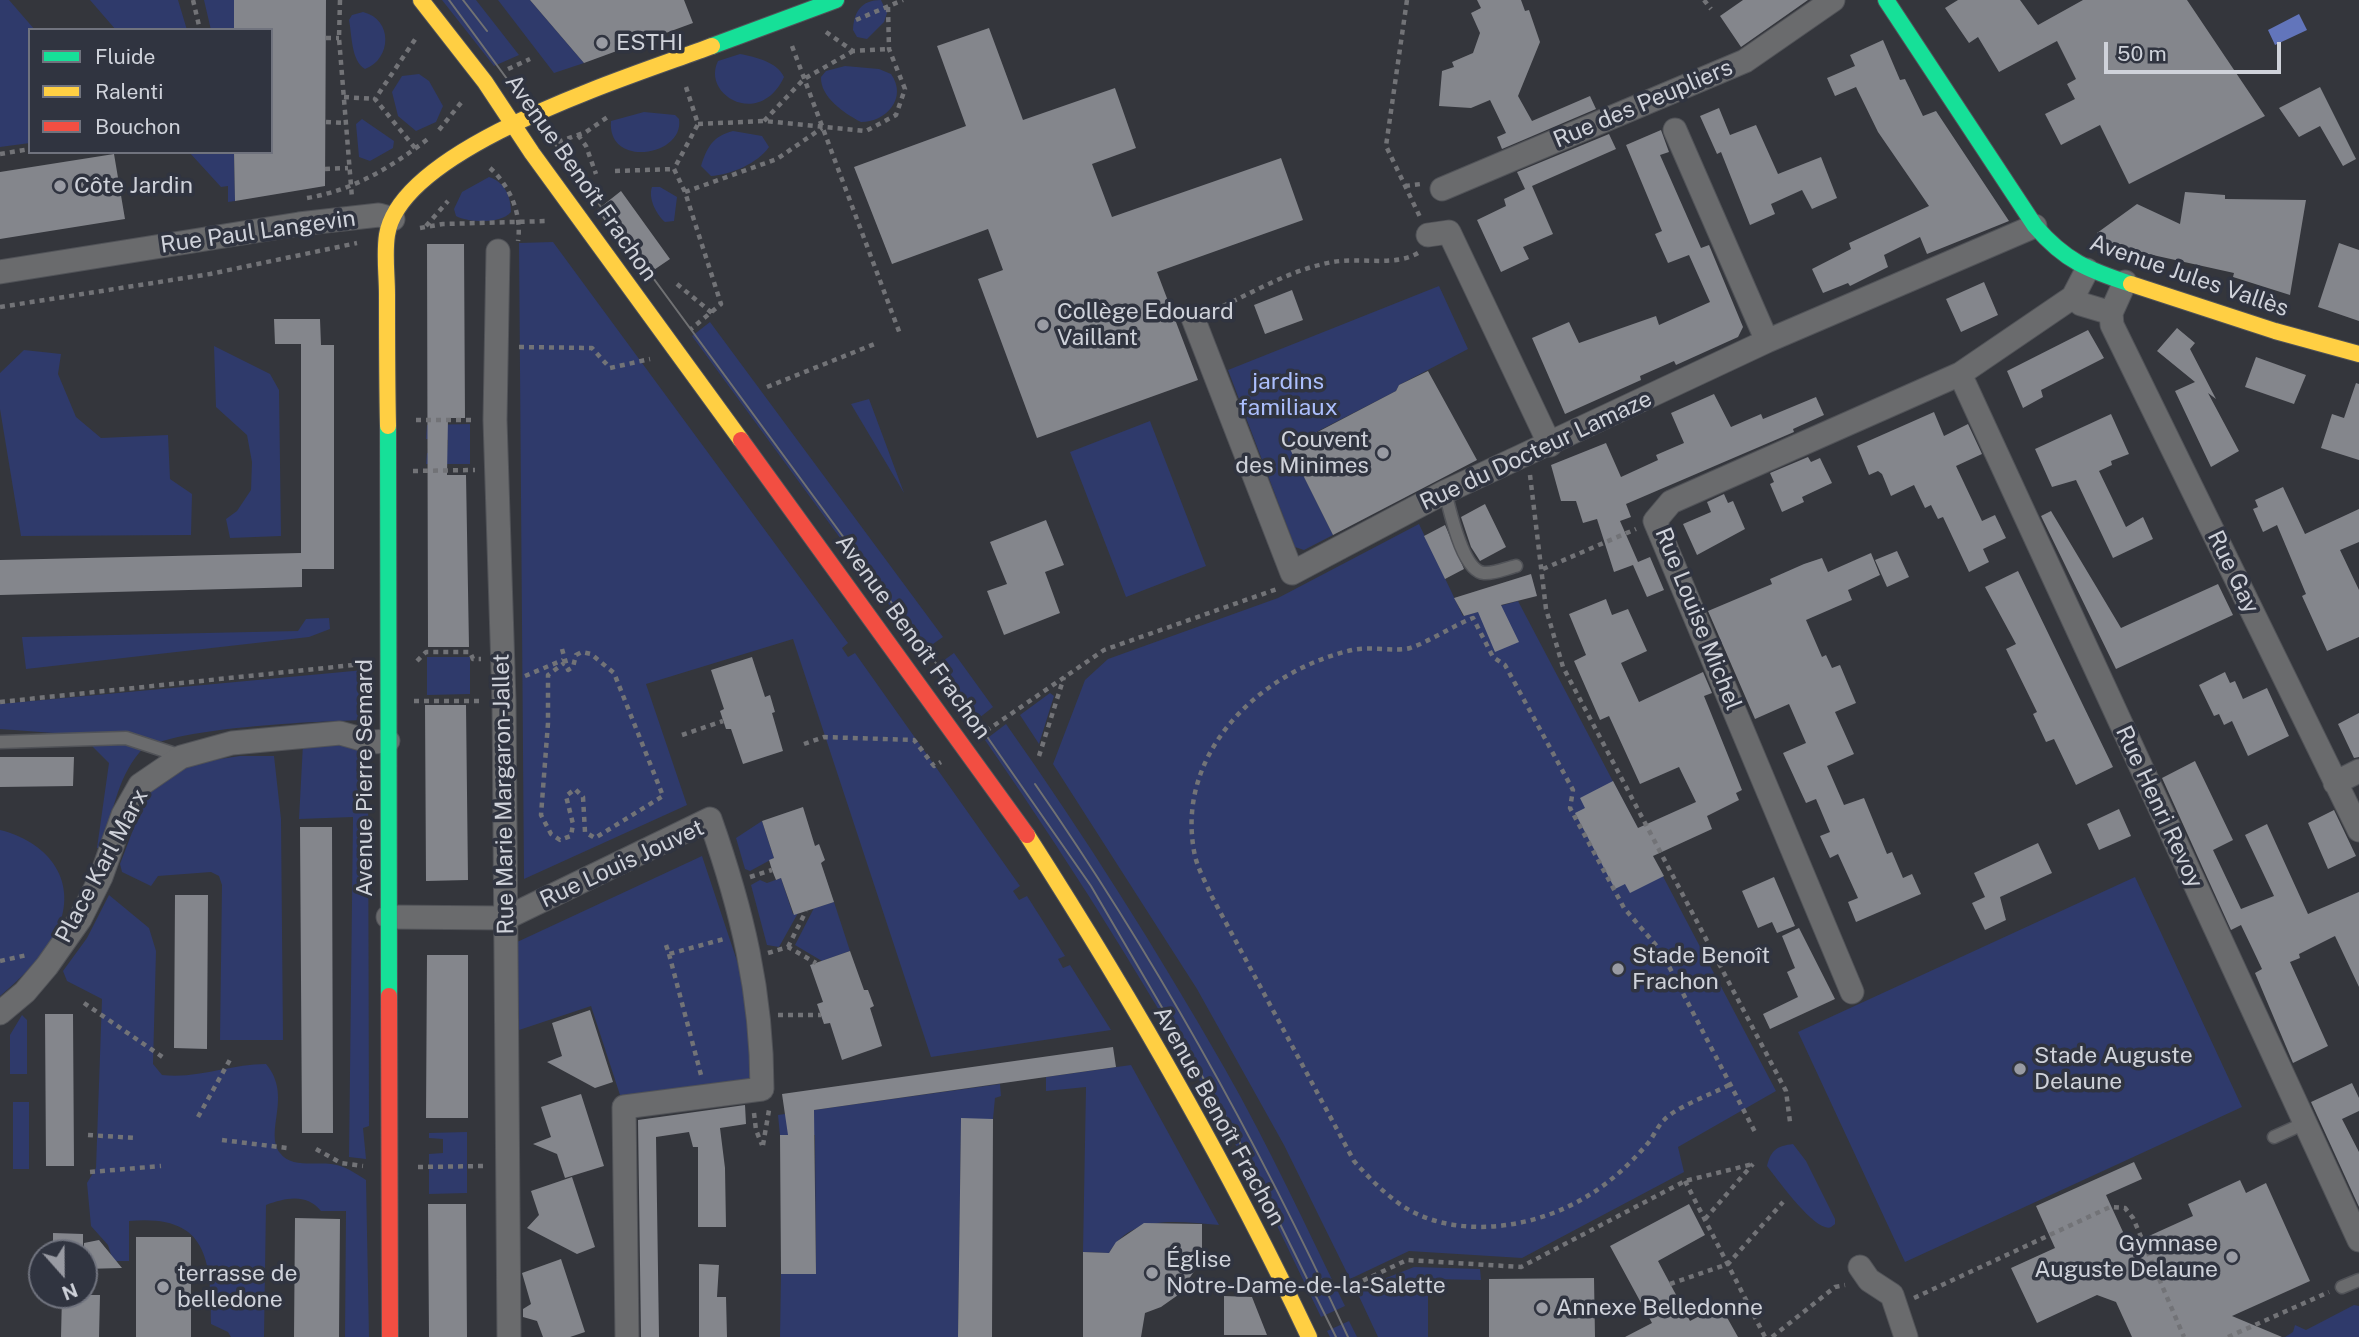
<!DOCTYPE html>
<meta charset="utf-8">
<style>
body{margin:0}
#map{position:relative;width:2359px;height:1337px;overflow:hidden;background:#34363c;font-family:"Public Sans",sans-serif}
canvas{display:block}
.legend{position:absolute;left:28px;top:28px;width:245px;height:126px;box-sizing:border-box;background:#303440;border:2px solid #70737e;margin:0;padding:9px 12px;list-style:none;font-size:21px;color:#cfd2da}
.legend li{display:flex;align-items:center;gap:14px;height:35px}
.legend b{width:35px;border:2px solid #70737e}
.north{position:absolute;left:28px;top:1239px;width:70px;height:70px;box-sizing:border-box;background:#303440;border:2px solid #70737e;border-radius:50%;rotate:159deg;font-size:19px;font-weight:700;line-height:28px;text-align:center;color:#cfd2da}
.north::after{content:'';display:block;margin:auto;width:24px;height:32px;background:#999ba3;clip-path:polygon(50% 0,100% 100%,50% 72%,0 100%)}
.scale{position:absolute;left:2104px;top:42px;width:177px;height:32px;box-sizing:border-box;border:4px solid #cfd2da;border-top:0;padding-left:9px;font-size:21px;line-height:24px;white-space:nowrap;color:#cfd2da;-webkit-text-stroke:5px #303440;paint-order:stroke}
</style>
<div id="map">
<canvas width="2359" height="1337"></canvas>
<ul class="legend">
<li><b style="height:9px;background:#16e098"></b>Fluide</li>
<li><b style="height:9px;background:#ffcf43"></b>Ralenti</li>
<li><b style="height:9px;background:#f24e42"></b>Bouchon</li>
</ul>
<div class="north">N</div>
<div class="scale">50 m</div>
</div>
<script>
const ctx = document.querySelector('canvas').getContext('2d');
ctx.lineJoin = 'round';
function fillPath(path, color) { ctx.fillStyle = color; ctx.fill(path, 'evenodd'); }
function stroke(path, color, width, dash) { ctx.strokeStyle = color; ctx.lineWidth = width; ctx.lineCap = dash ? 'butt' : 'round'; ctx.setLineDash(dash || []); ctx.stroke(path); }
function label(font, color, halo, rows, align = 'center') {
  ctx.font = font + ' "Public Sans",sans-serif'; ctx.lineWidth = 7; ctx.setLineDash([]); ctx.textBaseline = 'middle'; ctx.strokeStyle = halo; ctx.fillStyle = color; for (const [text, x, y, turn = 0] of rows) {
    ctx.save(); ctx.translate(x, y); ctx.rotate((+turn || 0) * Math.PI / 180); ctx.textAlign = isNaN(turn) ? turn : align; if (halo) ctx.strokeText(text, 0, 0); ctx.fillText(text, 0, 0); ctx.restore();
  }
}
fillPath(new Path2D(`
 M0 0H9L35 30H30V143L0 147Z
 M90 0H178L187 30H116Z
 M204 0H234V30H211Z
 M442 0H476L519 55 494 66Z
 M498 0H530L584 63 554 73Z
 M881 0 887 13 884 22 867 39 857 37 853 30C854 12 861 0 881 0Z
 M363 12C393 19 392 59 365 69 351 61 352 35 349 20L352 15Z
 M740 54C756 57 777 62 784 77 760 129 701 95 718 61Z
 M845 66 879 69 891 74C908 98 886 122 861 122 845 114 820 97 821 77L826 71Z
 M419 74 429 81 443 106 436 122 416 131 398 116 392 92 402 76Z
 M644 112 675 115 679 119C685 156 607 169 611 121Z
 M362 119 394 141 393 148 370 161 359 157 356 124Z
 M733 131 762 136 769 147C758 163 731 175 711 176L701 166C707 147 713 136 733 131Z
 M189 152H234L235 201 228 202V186L221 187Z
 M489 177C505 182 511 197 511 212 501 224 469 223 456 216L454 209 462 192Z
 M652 187H660L677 197 674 221 665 222C656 214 648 198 652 187Z
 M553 242 848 643 842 648 848 657 855 653 1020 886 1013 891 1019 900 1027 896 1065 956 1058 959 1063 968 1070 965 1111 1030 931 1057 793 639 646 684 687 805 524 879 519 243Z
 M1439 286 1468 349 1399 385 1396 391 1289 446 1333 535 1304 550 1295 547 1228 370Z
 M710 322 943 637 923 651 692 336Z
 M214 346 270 374 279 390 281 536 230 538 226 519 237 511 251 490 252 462 247 435 216 407Z
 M24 350 61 354 58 374 76 417 101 438 168 435 170 479 192 494 191 535 21 536 0 409V373Z
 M869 399 904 493 851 404Z
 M1150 421 1206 566 1126 597 1070 452Z
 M470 424V464H426L427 453H447L448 440 426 439 427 425Z
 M1419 524 1463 616 1518 601 1776 1091 1678 1147 1684 1172 1522 1258 1409 1251 1350 1279 1284 1145 1197 989 1053 764 1085 680 1108 659 1278 598Z
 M329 618 330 629 309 637 26 669 22 637 298 631 306 619Z
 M954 653 993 707 974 722 933 668Z
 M427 657H470V694L427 695Z
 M364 670 365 720C326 721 161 727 139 753 117 779 112 816 102 848H97L109 763 81 735 0 729V704Z
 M1050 693 1054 696 1039 744 1020 715Z
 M1006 724C1085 836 1157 950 1225 1069 1269 1146 1306 1227 1345 1306L1321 1317C1297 1268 1274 1218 1249 1169 1169 1021 1081 878 985 740Z
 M343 741 365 751 368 763 369 1126 363 1128 366 1159 349 1157 353 817 299 819 303 744Z
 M240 756H274L281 819 283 1040H220L222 885 219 876 211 872 158 876 151 886 122 872 120 864 141 809 145 791C173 767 204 761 240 756Z
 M762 821 774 858 750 871 745 869 736 838Z
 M0 830C45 841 78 877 59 926 47 954 22 977 0 996Z
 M702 856 739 967 750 1034 752 1080 621 1098 591 1006 519 1030 515 943Z
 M2135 877 2242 1107 1905 1262 1798 1032Z
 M781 878 793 914 798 913 779 947 767 945 751 885 760 880 767 883Z
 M109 895 149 928 156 951 153 1064 162 1075C199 1079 230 1064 266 1064 293 1096 264 1131 280 1153 291 1168 315 1162 331 1164 344 1165 355 1173 366 1180L369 1337H345L346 1211H321C306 1193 286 1198 266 1205L264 1337H231L228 1332 211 1324C211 1259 208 1214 129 1221V1261H113L108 1245 91 1226 87 1183 96 1168 102 999 67 981 63 971 87 938Z
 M834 902 850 951 822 961 795 945 814 908Z
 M22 1015 27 1020V1074H10V1035Z
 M1131 1065 1219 1225C1179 1222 1132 1213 1109 1253L1083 1252 1086 1087 1046 1091V1077Z
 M1000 1084 1001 1096 995 1098 993 1119H961L958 1337H780L781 1274H816L815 1135H780L778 1115Z
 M13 1102H29V1169H13Z
 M467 1132V1193L429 1194V1154L443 1153V1139L429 1138V1133Z
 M1793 1144 1806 1161 1835 1219V1224C1831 1227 1830 1229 1825 1227 1809 1223 1777 1179 1767 1166 1771 1150 1777 1146 1793 1144Z
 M1414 1267 1480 1269 1481 1280 1428 1279V1337H1378L1356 1290Z
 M2354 1305 2359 1306V1337H2285L2293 1332 2295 1325 2306 1330Z
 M1349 1321 1357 1337H1330L1327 1331Z`), '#2f3a6b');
fillPath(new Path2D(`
 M2299 14 2307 30 2275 45 2268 30Z`), '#6275bb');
fillPath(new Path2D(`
 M234 0H326L325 186 235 201 234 152H271V30H234Z
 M530 0H684L693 23 584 63Z
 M1477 0H1521L1525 11 1529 10 1540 42 1518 96 1532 121 1590 96 1596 109 1502 149 1497 137 1506 133 1490 100 1471 108 1439 106 1442 71 1454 67 1452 62 1473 53 1480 33 1471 13 1481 8Z
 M1743 0H1808L1741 47 1720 16Z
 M1958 0H2020L2038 25 2083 0H2187L2265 116 2129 184 2100 125 2061 145 2045 114 2075 99 2067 84 2076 79 2057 41 1999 72 1978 37 1969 43 1945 8Z
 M989 28 1023 120 1115 88 1136 148 1092 164 1112 217 1281 158 1303 220 1157 272 1198 380 1037 438 978 279 1003 270 988 229 892 264 854 167 966 126 937 46Z
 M1883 40 1900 80 1905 79 1923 116 1936 111 2009 221 1927 254 1920 237 1884 255 1888 267 1850 286 1848 283 1823 293 1812 269 1851 249 1849 243 1929 206 1878 132 1856 87 1835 96 1827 78 1855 66 1850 55Z
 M2320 87 2356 159 2343 166 2320 126 2299 137 2279 108Z
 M1719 108 1730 135 1756 125 1778 174 1821 157 1837 198 1812 209 1802 190 1771 204 1775 214 1750 225 1721 152 1717 154 1700 116Z
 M1661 130 1669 152 1660 155 1701 248 1709 245 1743 327 1738 337 1676 365 1674 361 1640 376 1641 380 1565 414 1532 338 1569 322 1579 343 1656 316 1659 325 1710 302 1689 255 1668 263 1655 234 1662 231 1626 145Z
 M1609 134 1616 149 1532 186 1553 234 1523 247 1529 259 1501 272 1477 220 1506 206 1504 199 1525 189 1517 172Z
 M114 154 125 219 0 239V172Z
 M621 191 670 259 645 276 597 210Z
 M2185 192 2225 195V199L2306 200 2290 295 2233 277 2234 273 2103 244 2097 233 2137 204 2180 224Z
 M2339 243 2359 250V321L2318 307Z
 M427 244H464L465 418H448L447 475H466L469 647H428Z
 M1984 282 1998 315 1961 332 1946 299Z
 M1292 290 1303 320 1265 334 1254 305Z
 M274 319H320L321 345H334V569H302V587L0 595V560L301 553V558V344H275Z
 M2177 328 2195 343 2190 349 2216 399 2208 393 2239 451 2211 467 2175 391 2195 382 2157 351Z
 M2088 330 2104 358 2041 390 2043 397 2023 408 2007 371Z
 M2256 357 2306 375 2294 404 2245 387Z
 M1428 371 1477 460 1333 535 1289 447 1396 391 1399 385Z
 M2356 383 2359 384V460L2321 448 2332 414 2344 418Z
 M1714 394 1731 427 1761 414 1763 419 1816 397 1824 415 1793 429 1794 432 1626 504 1631 517 1620 521 1638 562 1650 557 1664 590 1647 597 1633 565 1614 572 1597 519 1583 523 1576 501H1561L1551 465 1606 443 1621 477 1658 460 1656 455 1684 443 1671 413Z
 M1934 412 1944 436 1968 424 1982 454 1956 466 1982 521 1995 515 2006 538 1983 549 1989 562 1969 572 1943 517 1938 519 1931 505 1925 508 1914 485 1891 496 1882 474 1878 471 1869 475 1857 446Z
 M2111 414 2129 454 2111 461 2112 465 2099 471 2126 527 2143 517 2153 539 2113 558 2076 480 2052 487 2035 449Z
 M1808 457 1811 462 1820 458 1832 483 1802 497 1804 502 1782 512 1770 484 1774 482 1770 473Z
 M2283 487 2305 534 2359 509V542L2340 550 2359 590V637L2327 651 2302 596 2306 594 2277 525 2263 532 2253 509 2258 507 2255 500Z
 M1724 494 1728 503 1733 501 1745 529 1697 555 1683 524 1711 512 1707 502Z
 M1485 504 1506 547 1480 561 1471 547 1461 517Z
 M2051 511 2121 628 2218 584 2233 615 2116 669 2041 516Z
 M1046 520 1064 565 1045 572 1060 613 1004 635 987 591 1007 584 990 542Z
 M1445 525 1464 569 1445 579 1424 536Z
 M1897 551 1909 577 1887 587 1875 560Z
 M1871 553 1880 575 1848 590 1852 600 1806 620 1822 657 1826 655 1832 668 1840 665 1856 703 1835 712 1854 754 1827 766 1844 805 1864 798 1887 854 1892 852 1903 878 1912 874 1921 894 1856 922 1848 902 1858 898 1838 854 1830 858 1820 836 1830 832 1816 799 1806 803 1783 753 1806 743 1789 704 1755 719 1708 611 1772 584 1770 579 1804 564 1822 558 1828 572Z
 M2018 571 2113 767 2076 785 2054 739 2046 742 2033 714 2037 712 2006 649 2016 644 1985 587Z
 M1531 574 1537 596 1501 605 1519 642 1495 652 1478 612 1464 616 1454 598Z
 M1606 599 1612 615 1628 609 1647 651 1621 663 1639 702 1703 672 1712 693 1704 696 1742 790 1736 793 1739 800 1707 816 1712 829 1653 856 1664 876 1630 893 1625 884 1615 889 1575 813 1585 808 1580 798 1613 781 1638 828 1696 802 1679 767 1640 784 1609 716 1600 720 1574 661 1586 655 1569 614Z
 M752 657 765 697 770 695 775 712 772 713 783 751 743 764 731 729H726L720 711 724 709 711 670Z
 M2225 672 2230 683 2235 681 2243 699 2267 688 2289 736 2248 756 2232 721 2224 725 2219 714 2214 716 2199 685Z
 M425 705H466L468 880 426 881Z
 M2359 713V757L2354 758 2338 724Z
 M0 757H74L73 786 0 787Z
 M2195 761 2233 840 2213 850 2241 909 2274 896 2245 835 2267 824 2308 914 2359 892V987L2335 936 2299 954 2300 958 2290 962 2328 1046 2293 1063 2255 973 2262 969 2253 950 2241 925 2231 930 2162 778Z
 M803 807 815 846 819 844 825 860 821 863 834 902 794 915 781 878 776 880 772 870 769 860 774 858 762 821Z
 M2119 809 2131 836 2099 850 2087 824Z
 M2334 810 2356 856 2328 869 2308 823Z
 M300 827H332L333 1133H302Z
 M2038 843 2052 873 2000 897 2006 920 1985 930 1972 903 1985 897 1974 873Z
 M1774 877 1795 926 1777 933 1772 922 1758 928 1742 891Z
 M175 895H208L207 1049 174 1048Z
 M1799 928 1835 999 1770 1029 1763 1014 1798 997 1787 972 1795 968 1782 936Z
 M850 951 864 990H868L874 1006 870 1008 882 1046 842 1060 830 1023 824 1024 817 1004 823 1002 810 965Z
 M427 955H468V1118H426Z
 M590 1010 613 1082 595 1088 547 1062 562 1056 552 1023Z
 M45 1014H73L74 1166H46Z
 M1113 1047 1116 1067 814 1110 816 1274H781L780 1135H788L782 1094Z
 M2352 1083 2359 1098V1111L2342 1119 2359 1152V1207L2311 1102Z
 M581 1094 604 1166 565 1178 557 1154 533 1144 551 1137 541 1107Z
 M745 1105 746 1124 720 1128 725 1168 726 1227H698V1147H693L689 1132 656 1137 659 1337H641L638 1120Z
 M961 1118 993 1119 992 1337H958Z
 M2134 1162 2142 1179 2106 1195 2129 1245 2193 1216 2188 1204 2240 1180 2246 1193 2266 1183 2310 1281 2232 1316 2282 1337H2132L2116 1302 2097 1295 2037 1323 2011 1268 2055 1248 2036 1206Z
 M572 1177 595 1247 577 1254 527 1228 539 1215 531 1191Z
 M428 1204H466L467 1337H429Z
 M1689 1204 1705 1235 1658 1261 1690 1321 1720 1305 1738 1337H1625L1652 1323 1610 1246Z
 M295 1218 340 1219 339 1337H294Z
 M1144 1223 1202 1224V1249L1197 1267 1178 1295 1161 1307 1145 1313 1141 1337H1083V1252L1109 1253 1116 1242Z
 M53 1233 83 1234V1253H53Z
 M136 1237H191V1337H136Z
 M99 1240 122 1268 84 1269V1243Z
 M561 1259 585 1332 570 1337H543L537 1321 523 1317V1309L531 1304 522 1273Z
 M699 1264 719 1265 717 1297H726L727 1337H699Z
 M1594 1278 1595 1337H1489V1279Z
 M62 1295H100L99 1337H61Z
 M1224 1296 1252 1297 1267 1335H1224Z`), '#84868c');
const lane = new Path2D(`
 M1445 492C1450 510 1462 571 1484 573 1494 574 1507 568 1516 566
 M0 742 126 738 181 756
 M2274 1137 2305 1123
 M2342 1287 2359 1280`);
const street = new Path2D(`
 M1675 130 1767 341
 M1442 189 1745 61 1833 0
 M1428 235 1449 232 1550 445
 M498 251 495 420 504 701 509 1337
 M0 272 299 224 379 215 393 219
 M2125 282 2111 313 2112 325 2359 830
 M2073 297 2081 304 2111 313
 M1193 318 1292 573 1445 492 1767 341 2035 226
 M1960 374 2359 1240
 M2335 783 2359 771
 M388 917 506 918 710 819C742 910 762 992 762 1089L624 1107 627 1337
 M1852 992 1655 521 1671 502 1960 374 2073 297 2087 270
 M0 1013 25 992 47 966 80 919 101 877 123 815 140 785 181 757 232 743 340 733 372 742 388 741
 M1860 1267 1869 1280 1892 1295 1906 1337`);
const fast = new Path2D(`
 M1886 0 2035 226C2065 261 2088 270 2131 284
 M712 46 836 0
 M388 426 389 996`);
const slow = new Path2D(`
 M421 0 485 82 532 153 741 440
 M2131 284 2275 331 2359 354
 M388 426C387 382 387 338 387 294 387 275 384 254 387 235 401 146 636 75 712 46
 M1027 835C1131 997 1227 1163 1309 1337`);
const jam = new Path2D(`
 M741 440 1027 835
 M389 996 390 1337`);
stroke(lane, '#515358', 15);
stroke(street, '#515358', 25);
stroke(fast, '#515358', 18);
stroke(slow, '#515358', 18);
stroke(jam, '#515358', 18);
stroke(new Path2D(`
 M193 0 200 30
 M340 0 339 38 352 198
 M1407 0 1386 146 1420 217
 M1704 0 1711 9
 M856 20 903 0
 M826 32 853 51 889 49
 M326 38H339
 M792 46 900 334
 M508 69 530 59
 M686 87 698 124 674 169 685 192 721 304 691 329
 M344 97 375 99
 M764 121 804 79 853 51
 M326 122 344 123
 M698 124 764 121 866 131 896 115 905 89 889 49 888 7
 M439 130 464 99
 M578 135 586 146 596 174
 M558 142 586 132 609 116
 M415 148 375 99 416 38
 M0 154 30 149
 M490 168C510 186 522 214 518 241
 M325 169 348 168
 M615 171 674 169
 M1405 186 1421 184
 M685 192 777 159 822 128
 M307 198C354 190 392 167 429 138
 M426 226 448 201
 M420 228 443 224 548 221
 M677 284 712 313
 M0 307 210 274 357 243
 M1214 310C1253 293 1291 269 1333 262 1360 257 1394 267 1418 253
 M519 347 592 348 610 368 650 359
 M767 387 877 343
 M416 420H473
 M413 471 475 470
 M1530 475 1546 609 1563 667 1786 1091 1790 1122
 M1543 569 1636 529
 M562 649 568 670 573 667 576 655 582 652 591 654 614 673 663 796 595 838 585 832 583 797 575 789 566 796 573 824 571 836 560 840 551 834 541 815 548 723V675L564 663
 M417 661 426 652H470L473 659H481
 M525 676 563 660
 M414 701H482
 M0 702 363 664
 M986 731 1104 650 1277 589
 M682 735 723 721
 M804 744 824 737 914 740 934 766 941 762
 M1039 756 1064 677
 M750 877 772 870
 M666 945 669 954 724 939
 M788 947 806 911
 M768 953 788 947 816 963
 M669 954 701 1075
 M0 961 27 955
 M84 1003 164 1058
 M778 1015H821
 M1729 1085C1712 1094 1676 1107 1664 1120 1658 1126 1654 1135 1649 1142 1632 1162 1611 1182 1589 1195 1536 1229 1455 1241 1401 1205 1383 1192 1369 1178 1354 1161L1211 895C1206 883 1198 869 1195 856 1173 754 1260 671 1352 650 1370 646 1396 652 1410 648 1431 641 1452 626 1473 618L1493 657 1505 665 1573 790 1570 808 1624 908 1661 951 1756 1134
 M754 1113 756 1130 762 1145
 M198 1117 232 1056
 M88 1135 136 1138
 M222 1140 287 1148
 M763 1145 769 1110
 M316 1149 341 1163 363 1166
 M418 1167 486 1166
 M90 1172 161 1166
 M1685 1181 1765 1337
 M1705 1219 1753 1164
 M1670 1284 1728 1264 1783 1202
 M1345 1289 1407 1260 1521 1267 1685 1181 1753 1164
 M1914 1298 2110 1207 2125 1208 2133 1218 2184 1337
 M1772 1337 1835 1287 1845 1285
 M2228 1337 2329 1292`), '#727377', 4.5, [5, 5]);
stroke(lane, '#6a6b6d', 12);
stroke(street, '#6a6b6d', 23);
stroke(fast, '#16e098', 16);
stroke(slow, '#ffcf43', 16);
stroke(jam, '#f24e42', 16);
stroke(new Path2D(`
 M449 0 933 659 1091 886 1233 1129 1336 1337
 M463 0 487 31
 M1035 784C1156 958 1259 1144 1348 1337`), '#707173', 2);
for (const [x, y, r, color] of [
 [602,43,7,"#999ba3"],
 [60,186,7,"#999ba3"],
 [1043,325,7,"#999ba3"],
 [1383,453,7,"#999ba3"],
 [1618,969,7,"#999ba3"],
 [2020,1069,7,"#999ba3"],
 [2232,1257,7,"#999ba3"],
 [1152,1273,7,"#999ba3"],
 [163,1287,7,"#999ba3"],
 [1542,1308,7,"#999ba3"]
]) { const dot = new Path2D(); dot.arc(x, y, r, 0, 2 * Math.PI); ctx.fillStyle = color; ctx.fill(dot); stroke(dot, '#303440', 2.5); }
label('23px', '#cfd2da', '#303440', [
 ["ESTHI",616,43],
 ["Côte Jardin",74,186],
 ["Collège Edouard",1057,312],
 ["Vaillant",1057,338],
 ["Couvent",1369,440,"right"],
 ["des Minimes",1369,466,"right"],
 ["Stade Benoît",1632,956],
 ["Frachon",1632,982],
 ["Stade Auguste",2034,1056],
 ["Delaune",2034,1082],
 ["Gymnase",2218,1244,"right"],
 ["Auguste Delaune",2218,1270,"right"],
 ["Église",1166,1260],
 ["Notre-Dame-de-la-Salette",1166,1286],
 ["terrasse de",177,1274],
 ["belledone",177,1300],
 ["Annexe Belledonne",1556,1308]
], 'left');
label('23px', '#cfd2da', '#303440', [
 ["Rue des Peupliers",1643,104,-23],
 ["Avenue Benoît Frachon",581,178,55],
 ["Rue Paul Langevin",258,232,-8],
 ["Avenue Jules Vallès",2189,276,19],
 ["Rue du Docteur Lamaze",1536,451,-25],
 ["Rue Gay",2233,572,64],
 ["Rue Louise Michel",1698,619,68],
 ["Avenue Benoît Frachon",913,637,54],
 ["Avenue Pierre Semard",365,778,-90],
 ["Rue Marie Margaron-Jallet",504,794,-91],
 ["Rue Henri Revoy",2159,807,65],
 ["Rue Louis Jouvet",622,864,-25],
 ["Place Karl Marx",102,866,-62],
 ["Avenue Benoît Frachon",1219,1116,61]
]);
label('23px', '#acbffd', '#303440', [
 ["jardins",1288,382],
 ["familiaux",1288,408]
]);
</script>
